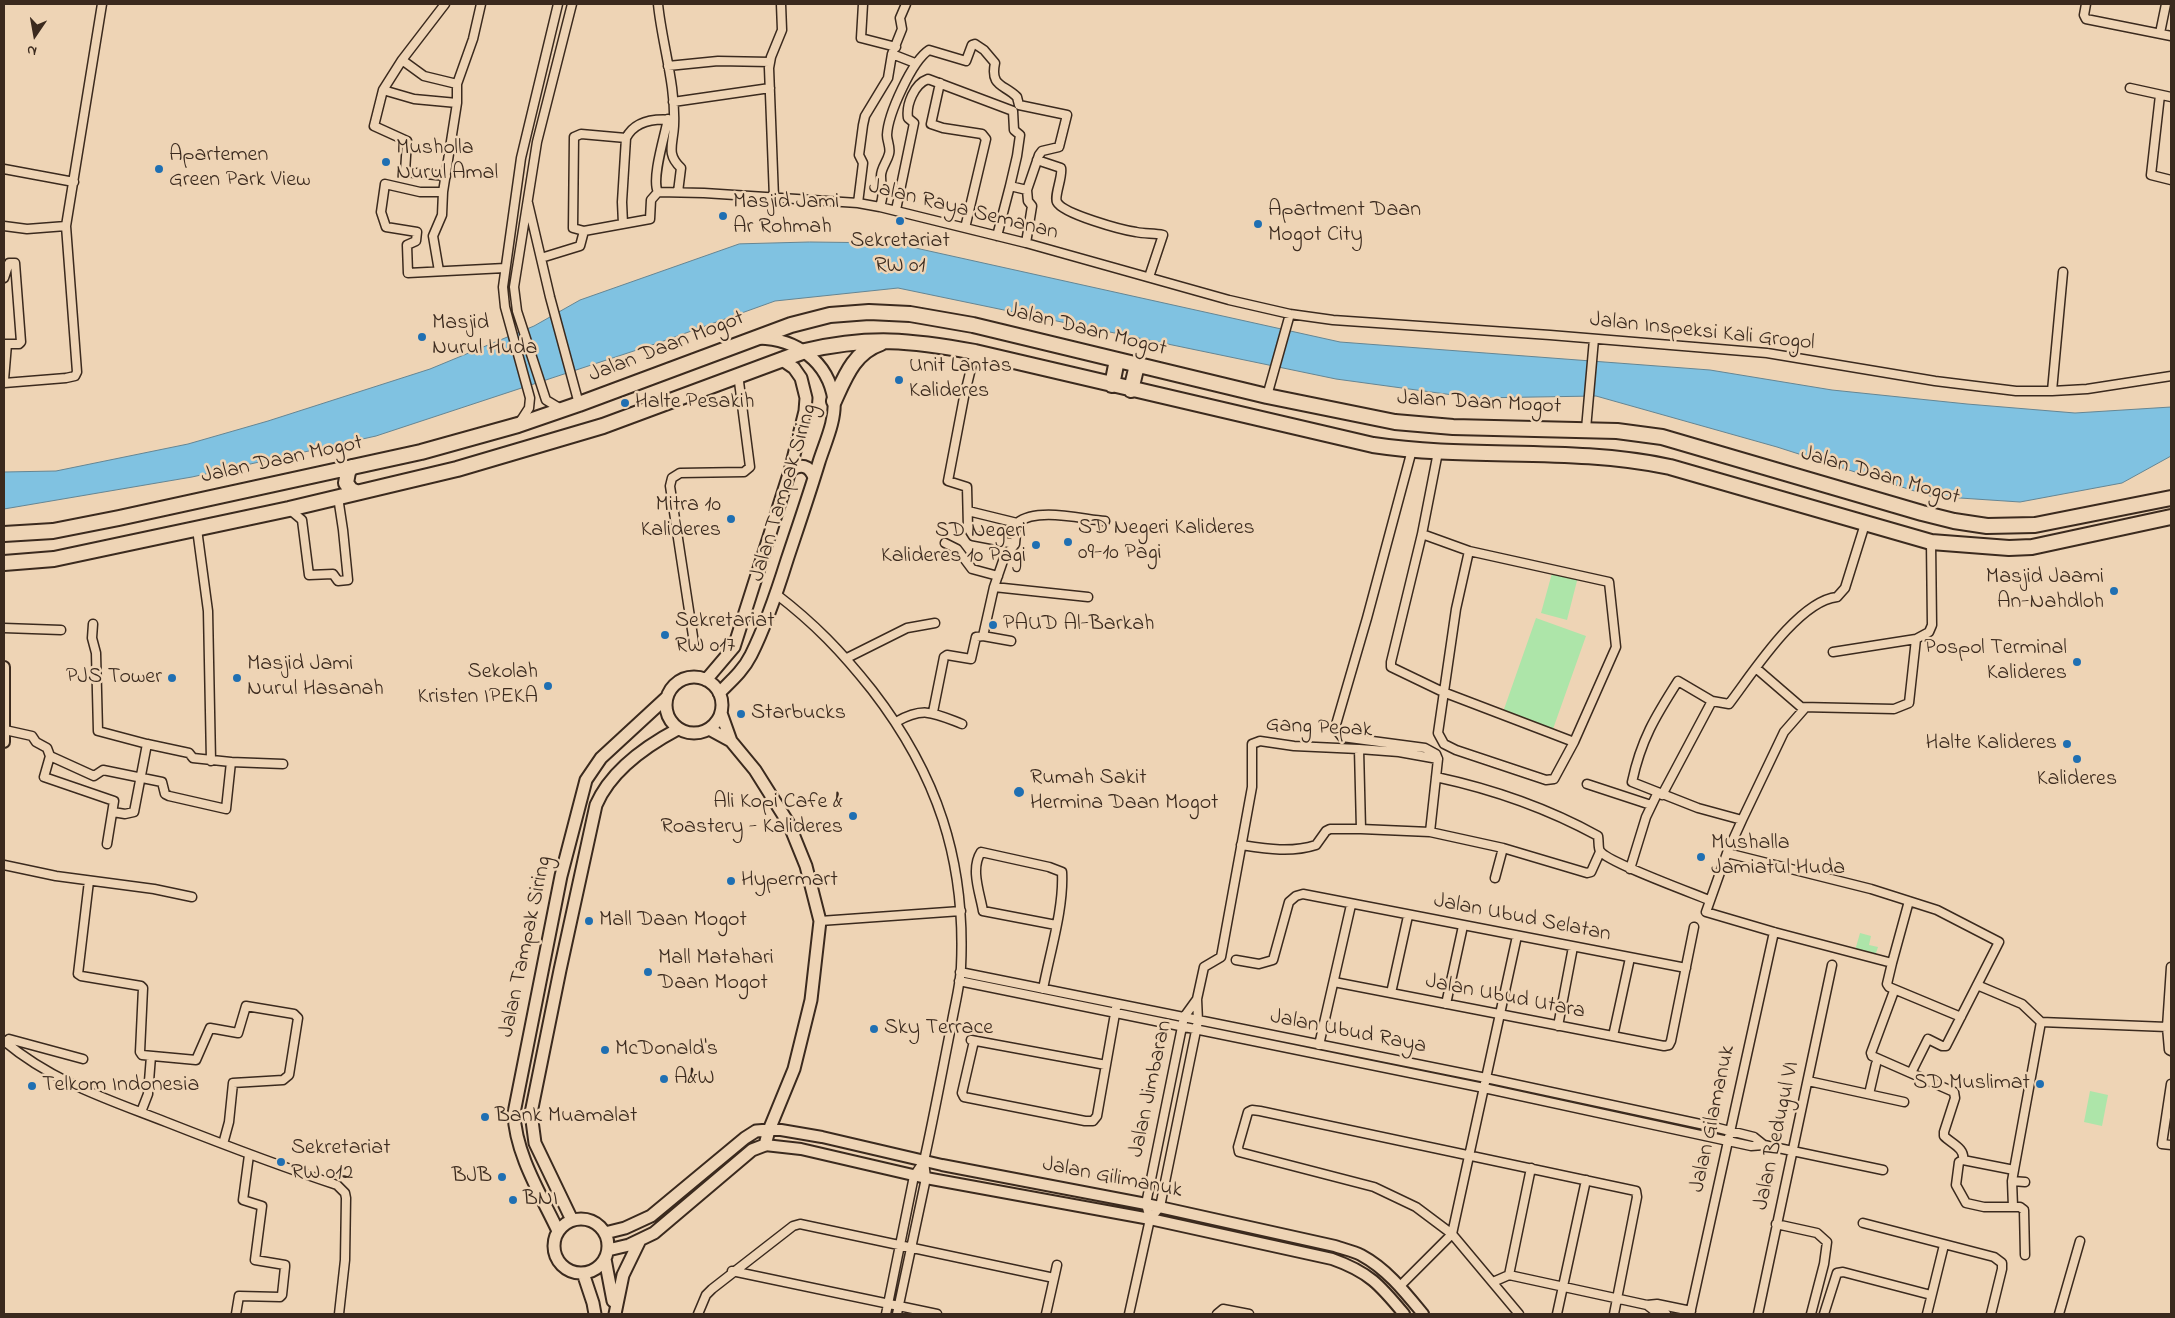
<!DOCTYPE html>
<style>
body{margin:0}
#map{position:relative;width:2175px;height:1318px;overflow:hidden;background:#eed4b5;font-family:"Indie Flower",sans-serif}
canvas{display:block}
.frame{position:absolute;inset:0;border:5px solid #3b2a1e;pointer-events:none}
.north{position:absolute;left:10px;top:10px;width:50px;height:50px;-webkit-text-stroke:4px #eed4b5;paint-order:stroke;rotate:192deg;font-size:14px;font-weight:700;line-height:20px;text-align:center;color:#3b2a1e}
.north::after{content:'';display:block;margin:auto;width:18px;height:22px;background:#3b2a1e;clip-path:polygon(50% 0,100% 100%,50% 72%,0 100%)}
</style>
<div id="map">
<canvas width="2175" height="1318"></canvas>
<div class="frame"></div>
<div class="north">N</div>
</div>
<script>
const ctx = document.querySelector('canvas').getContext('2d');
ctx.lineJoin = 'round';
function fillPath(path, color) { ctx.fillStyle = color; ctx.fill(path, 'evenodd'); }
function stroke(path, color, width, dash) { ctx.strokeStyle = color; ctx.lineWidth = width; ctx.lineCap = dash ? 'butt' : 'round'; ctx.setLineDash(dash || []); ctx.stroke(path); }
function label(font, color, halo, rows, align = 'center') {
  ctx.font = font + ' "Indie Flower",sans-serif'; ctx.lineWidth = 5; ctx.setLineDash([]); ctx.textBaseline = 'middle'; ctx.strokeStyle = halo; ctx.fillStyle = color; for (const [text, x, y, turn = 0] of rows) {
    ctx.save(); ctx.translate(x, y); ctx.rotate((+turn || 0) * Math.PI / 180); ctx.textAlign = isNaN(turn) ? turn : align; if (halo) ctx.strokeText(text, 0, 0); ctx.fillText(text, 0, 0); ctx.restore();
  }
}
fillPath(new Path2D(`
 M1554 566 1579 573 1567 620 1541 613Z
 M1536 618 1586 636 1553 729 1503 712Z
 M1860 933 1871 936 1869 945 1878 947 1874 959 1854 954Z
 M2090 1091 2108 1095 2102 1126 2084 1122Z`), '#ade5a9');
const water = new Path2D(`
 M810 242 893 243 1340 342 1710 370 1832 390 1967 404 2075 413 2171 407V456L2122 483 2020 502 1930 496 1777 447 1596 396 1475 398 1336 379 898 288 775 301 658 343 376 436 192 477 4 509V472L56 471 188 444 268 421 430 369 534 326 580 300 739 244Z`);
fillPath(water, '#80c2e1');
stroke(water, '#648593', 1);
const minor = new Path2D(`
 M445 4 402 60 383 90 374 126 407 141 405 172 446 176
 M658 4C662 44 676 85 674 126 673 145 666 154 681 168L678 192
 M863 4 861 38 896 47
 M2086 4 2084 15 2086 19 2171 36
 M2160 33 2166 4
 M892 54 915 63
 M402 60 424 76 457 84 473 39 481 4
 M668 66 718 61 770 62
 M940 83 931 124 943 128 982 134 986 139 965 228
 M2130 88 2171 97
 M383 90 414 99 457 103
 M2160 95 2151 175 2171 180
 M673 102 770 88
 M1037 160 1061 168C1063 176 1054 196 1057 202 1063 214 1122 230 1136 232 1145 234 1154 233 1163 235L1149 277
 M4 169 74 182
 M443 192H420L385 184 381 212 386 227 417 232 416 241 407 245 408 273 505 268
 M658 192C651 179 665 135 668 119
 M774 198 769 68 771 57 782 30 781 4
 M528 203 550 297 579 404
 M858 203 863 163 859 155 863 125 865 116 888 78 892 54 902 29 900 18 906 4
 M880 207C885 190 881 191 881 176 881 168 887 162 889 154 891 148 887 141 887 135 888 114 912 61 929 50L966 61 972 45 975 44 984 50 995 63C990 87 1004 84 1017 97L1019 105 1067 115 1059 147 1042 151 1039 155 1027 190
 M896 210 914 123 908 118C906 105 914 84 928 79L1013 111 1014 130 1020 135 1017 156 1010 186 1027 190 1028 201 1032 206 1026 243
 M623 224 622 202 626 138C635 120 655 118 674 120
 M4 226 27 229 66 226
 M584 231 573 228 574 137 581 134 626 138
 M997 236 1010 186
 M541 258 580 246 584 231 650 219 651 200 658 192 704 193 858 203 880 207 1026 243 1229 300 1290 314 1333 320 1550 335 1767 353 1935 381 2016 391H2052L2087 389 2171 376
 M439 271 433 236 442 215 443 192 457 103V84
 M4 278 9 263H15L21 342 19 344H4
 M975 352 964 397 948 481 967 487 968 528 973 536 1015 544
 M4 380 7 344
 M4 383 66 378 75 376 77 372 66 226 102 4
 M2052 391 2063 272
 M1267 396 1290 314
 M561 409 546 400 517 311 514 287 537 142 572 4
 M520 422 529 408 530 398 505 307 503 287 521 158 558 4
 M1586 429 1594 339
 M1412 450 1367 618 1335 728 1342 737 1425 748 1436 754 1438 759
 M1438 452 1422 534 1469 551 1456 609 1438 733 1444 744 1456 750 1546 780 1554 779 1574 742 1616 647 1609 582 1469 551
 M289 509 302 520 309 575 333 574 338 581 348 580 343 530 338 497
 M1017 523C1037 507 1081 519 1105 521
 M197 529 208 611 211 761
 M1422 534 1391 662V667L1443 692 1574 742
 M945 543 957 549 972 569 998 576
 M994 587 1088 597
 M776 594C815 624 841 651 872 690 937 774 966 860 961 967 960 987 954 1008 951 1027 942 1072 934 1116 924 1161L926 1178 897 1314
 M93 624 92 638 96 653 98 731 147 744 189 753 193 758 231 762
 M4 628 61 630
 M983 636 1011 641
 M694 643 670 486 672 478 680 473 744 472 750 467 738 374
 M1833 652 1916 639 1929 632 1932 625 1931 542
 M847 658 907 628 935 623
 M1757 669 1801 707 1894 709 1909 703 1916 639
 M1712 701 1678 681C1655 717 1641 740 1632 782L1698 808 1742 820 1727 853 1706 912 1774 932 1892 963 1887 984 1889 987 1961 1017
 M933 712 944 657 947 655 971 659 976 637 983 636 994 587 1004 558 1015 544 1017 523 968 511
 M896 722C924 706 934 713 962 724
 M5 730 32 736 36 742 47 748 50 756 94 776 103 770 162 782 165 794 169 796 226 809 231 762 283 764
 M1359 749 1361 829 1430 832
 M50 756 44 777 114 801 107 844
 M1438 759 1430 832 1503 848 1587 873 1591 872 1600 852
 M1436 777C1492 789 1547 808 1598 836 1599 841 1598 848 1600 851 1607 862 1692 893 1709 900
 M1587 784 1651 805
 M1662 795 1712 701 1729 704C1752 674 1798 601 1837 597L1845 588 1865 524
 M113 812 125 814 134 812 147 744
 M1742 820 1784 732 1805 708
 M1241 845C1267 849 1291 853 1316 845L1326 831 1330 829H1361
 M1727 853 1871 889 1937 910 1999 942 1946 1046H1942L1928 1039 1911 1073
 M4 865 56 876 154 889 192 897
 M1630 869 1646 817 1657 794
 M1495 878 1503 848
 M89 881 78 974 81 976 141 986 143 988 140 1052 142 1055 196 1060 210 1028 238 1033 246 1006 294 1014 298 1018 289 1075 283 1080 233 1083 229 1122 223 1144
 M820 921 961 911
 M1236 960 1259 964 1273 960 1289 902 1296 896 1303 894 1686 968
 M1892 963 1909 901
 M960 972 1486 1078 1714 1127 1754 1137 1764 1145
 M959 981 1484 1088 1751 1146 1764 1145 1883 1170
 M1334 982 1664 1046 1669 1045 1671 1041 1694 927
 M1977 985 2022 1004 2041 1022 2167 1027 2169 1050 2171 1051
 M1043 989C1050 952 1064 908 1062 872L1049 867 981 852C970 869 980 893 983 911L1056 925
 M1894 991 1871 1053 1872 1056 1954 1092 1955 1098 1944 1132V1136C1952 1144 1965 1148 1963 1160L1959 1162 1956 1185 1966 1203 1984 1207H2013
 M1391 993 1408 916
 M1446 1004 1463 926
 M1558 1026 1573 947
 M2167 1027 2171 967
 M1613 1036 1630 958
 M971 1040 1106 1065
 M4 1041C53 1082 107 1099 166 1122 222 1144 279 1166 337 1185L345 1193 346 1198 345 1260 339 1314
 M974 1041 962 1093 964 1097 1085 1121H1093L1097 1116 1116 1008
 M6 1042 9 1039 83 1059
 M1319 1045 1351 905
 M1808 1081 1904 1102
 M2171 1084 2162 1144 2171 1145
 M1869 1094 1876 1064
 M141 1112 148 1094 151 1056
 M1963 1160 2014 1170
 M2012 1181 2025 1182
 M1150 1219 1160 1207 1162 1197 1198 1021 1197 999 1204 967 1221 957 1252 787V744L1260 741 1294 746 1359 749 1399 752 1438 759
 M1863 1223 1994 1257 2002 1263V1269L1991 1314
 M1776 1224 1817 1233 1827 1242 1824 1264 1811 1314
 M2025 1255 2024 1210 2020 1207H2013L2012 1181 2041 1022
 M732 1271 937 1314
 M1509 1275 1531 1168
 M1493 1282 1509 1275 1647 1305 1657 1304 1691 1311
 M1400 1286 1452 1234 1517 936
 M1647 1305 1656 1312 1666 1314
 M236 1314 239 1296 280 1297 282 1295 285 1267V1265L255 1260 262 1206 243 1200 249 1155
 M698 1314 706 1295 712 1289 793 1226 800 1224 1054 1278
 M886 1314 914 1176 924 1161
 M1046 1314 1057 1265
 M1129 1314 1150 1219 1146 1204 1148 1194 1184 1017 1197 999
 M1217 1314 1223 1309 1249 1314
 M1519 1314 1452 1234 1416 1207 1374 1187 1239 1152 1238 1147 1248 1112 1252 1110 1260 1111 1636 1191 1637 1197 1614 1314
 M1557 1314 1586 1180
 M1690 1314 1774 932
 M1758 1314 1832 965
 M1824 1314 1837 1273 1843 1272 1931 1295
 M1927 1314 1944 1245
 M2059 1314 2080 1241`);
const tertiary = new Path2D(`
 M4 667V742
 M769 1130H781L822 1137 942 1165 1146 1204 1335 1246C1343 1249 1353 1251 1361 1255 1387 1269 1405 1292 1423 1314
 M765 1145 801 1149 926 1178 1150 1219 1332 1259C1369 1272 1380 1285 1404 1314`);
const secondary = new Path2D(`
 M790 471C800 463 810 465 814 478
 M666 705a28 28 0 1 1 56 0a28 28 0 1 1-56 0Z
 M706 680 734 647 790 471 805 411 806 398 801 378 794 368 781 359
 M719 693C731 681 743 671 751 655 766 625 777 592 787 560 798 527 809 495 819 462 825 443 836 420 834 400 828 361 796 339 759 338
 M709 729 731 741
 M554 1246a27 27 0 1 1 54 0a27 27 0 1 1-54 0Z
 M572 1220 535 1143 531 1113 560 970 596 805C611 770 646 746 678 729
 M558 1231C541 1195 515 1153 514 1113L561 876 586 780 601 758 666 698
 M605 1233 625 1228 651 1216 745 1138 756 1131 769 1130
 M608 1250 629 1245 654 1233 752 1150 765 1145 769 1130 794 1069 811 1000 820 921 806 866 789 824 755 770 731 741 721 713
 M605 1259 613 1301
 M583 1273 593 1303 595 1314
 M615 1314 623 1275 640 1240`);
const trunk = new Path2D(`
 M1112 385 1117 360
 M1131 390 1137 365
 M834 401C845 377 854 352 881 343
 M352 467 348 472 346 483 351 490 356 492
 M4 534 53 531 119 518 421 452 518 425 579 404 791 325 830 315 869 312 910 314 973 325 1267 396 1395 422 1453 427 1617 431 1662 437 1922 513 1954 521 1987 526 2035 525 2171 498
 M4 563 54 559 289 509 457 469 603 426 805 351C869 336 911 340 975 352L1373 445C1472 460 1572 446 1670 467L1931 542 2009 548 2032 547 2171 517`);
stroke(minor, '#3b2a1e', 11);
stroke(tertiary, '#3b2a1e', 14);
stroke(secondary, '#3b2a1e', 15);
stroke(trunk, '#3b2a1e', 18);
stroke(minor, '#eed4b5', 8);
stroke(tertiary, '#eed4b5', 10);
stroke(secondary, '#eed4b5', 11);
stroke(trunk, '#eed4b5', 14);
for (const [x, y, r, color] of [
 [386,162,5,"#1f6fb2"],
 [159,169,5,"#1f6fb2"],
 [723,216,5,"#1f6fb2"],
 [900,221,5,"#1f6fb2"],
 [1258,224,5,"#1f6fb2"],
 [422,337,5,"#1f6fb2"],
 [899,380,5,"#1f6fb2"],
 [625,403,5,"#1f6fb2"],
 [731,519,5,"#1f6fb2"],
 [1068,542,5,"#1f6fb2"],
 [1036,545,5,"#1f6fb2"],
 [2114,591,5,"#1f6fb2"],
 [993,625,5,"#1f6fb2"],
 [665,635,5,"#1f6fb2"],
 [2077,662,5,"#1f6fb2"],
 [172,678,5,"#1f6fb2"],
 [237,678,5,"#1f6fb2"],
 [548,686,5,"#1f6fb2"],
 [741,714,5,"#1f6fb2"],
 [2067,744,5,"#1f6fb2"],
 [2077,759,5,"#1f6fb2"],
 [1019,792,6,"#1f6fb2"],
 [853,816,5,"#1f6fb2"],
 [1701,857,5,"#1f6fb2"],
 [731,881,5,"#1f6fb2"],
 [589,921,5,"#1f6fb2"],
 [648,972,5,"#1f6fb2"],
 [874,1029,5,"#1f6fb2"],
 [605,1050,5,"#1f6fb2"],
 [664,1079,5,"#1f6fb2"],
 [2040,1084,5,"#1f6fb2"],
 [32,1086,5,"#1f6fb2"],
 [485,1117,5,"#1f6fb2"],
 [281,1162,5,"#1f6fb2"],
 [502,1177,5,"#1f6fb2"],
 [513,1200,5,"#1f6fb2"]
]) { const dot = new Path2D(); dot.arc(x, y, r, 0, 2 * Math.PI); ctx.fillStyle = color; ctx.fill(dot); stroke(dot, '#eed4b5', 2); }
label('22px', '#3b2a1e', '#eed4b5', [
 ["Musholla",396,149],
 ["Nurul Amal",396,174],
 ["Apartemen",169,156],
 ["Green Park View",169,181],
 ["Masjid Jami",733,203],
 ["Ar Rohmah",733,228],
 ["Apartment Daan",1268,211],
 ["Mogot City",1268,236],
 ["Sekretariat",900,242,"center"],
 ["RW 01",900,267,"center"],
 ["Masjid",432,324],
 ["Nurul Huda",432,349],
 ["Unit Lantas",909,367],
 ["Kalideres",909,392],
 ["Halte Pesakih",635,403],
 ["Mitra 10",721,506,"right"],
 ["Kalideres",721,531,"right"],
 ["SD Negeri Kalideres",1078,529],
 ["09-10 Pagi",1078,554],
 ["SD Negeri",1026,532,"right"],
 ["Kalideres 10 Pagi",1026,557,"right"],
 ["Masjid Jaami",2104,578,"right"],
 ["An-Nahdloh",2104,603,"right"],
 ["Sekretariat",675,622],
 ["RW 017",675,647],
 ["PAUD Al-Barkah",1003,625],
 ["Pospol Terminal",2067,649,"right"],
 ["Kalideres",2067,674,"right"],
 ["Masjid Jami",247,665],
 ["Nurul Hasanah",247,690],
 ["Sekolah",538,673,"right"],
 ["Kristen IPEKA",538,698,"right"],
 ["PJS Tower",162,678,"right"],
 ["Starbucks",751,714],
 ["Halte Kalideres",2057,744,"right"],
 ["Rumah Sakit",1030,779],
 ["Hermina Daan Mogot",1030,804],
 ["Kalideres",2077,780,"center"],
 ["Ali Kopi Cafe &",843,803,"right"],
 ["Roastery - Kalideres",843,828,"right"],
 ["Mushalla",1711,844],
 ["Jamiatul Huda",1711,869],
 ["Hypermart",741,881],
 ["Mall Daan Mogot",599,921],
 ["Mall Matahari",658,959],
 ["Daan Mogot",658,984],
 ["Sky Terrace",884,1029],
 ["McDonald's",615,1050],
 ["A&W",674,1079],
 ["SD Muslimat",2030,1084,"right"],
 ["Telkom Indonesia",42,1086],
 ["Bank Muamalat",495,1117],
 ["Sekretariat",291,1149],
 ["RW 012",291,1174],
 ["BJB",492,1177,"right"],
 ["BNI",523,1200]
], 'left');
label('22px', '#3b2a1e', '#eed4b5', [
 ["Jalan Raya Semanan",963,211,14],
 ["Jalan Daan Mogot",1086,331,14],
 ["Jalan Inspeksi Kali Grogol",1702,333,6],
 ["Jalan Daan Mogot",667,348,-21],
 ["Jalan Daan Mogot",1479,404,3],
 ["Jalan Daan Mogot",282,461,-12],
 ["Jalan Daan Mogot",1880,477,16],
 ["Jalan Tampak Siring",785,493,-73],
 ["Gang Pepak",1319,729,3],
 ["Jalan Ubud Selatan",1522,919,11],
 ["Jalan Tampak Siring",527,947,-78],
 ["Jalan Ubud Utara",1505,998,11],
 ["Jalan Ubud Raya",1348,1033,11],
 ["Jalan Jimbaran",1152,1089,-78],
 ["Jalan Gilamanuk",1714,1119,-78],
 ["Jalan Bedugul VI",1778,1136,-78],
 ["Jalan Gilimanuk",1112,1179,11]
]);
</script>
